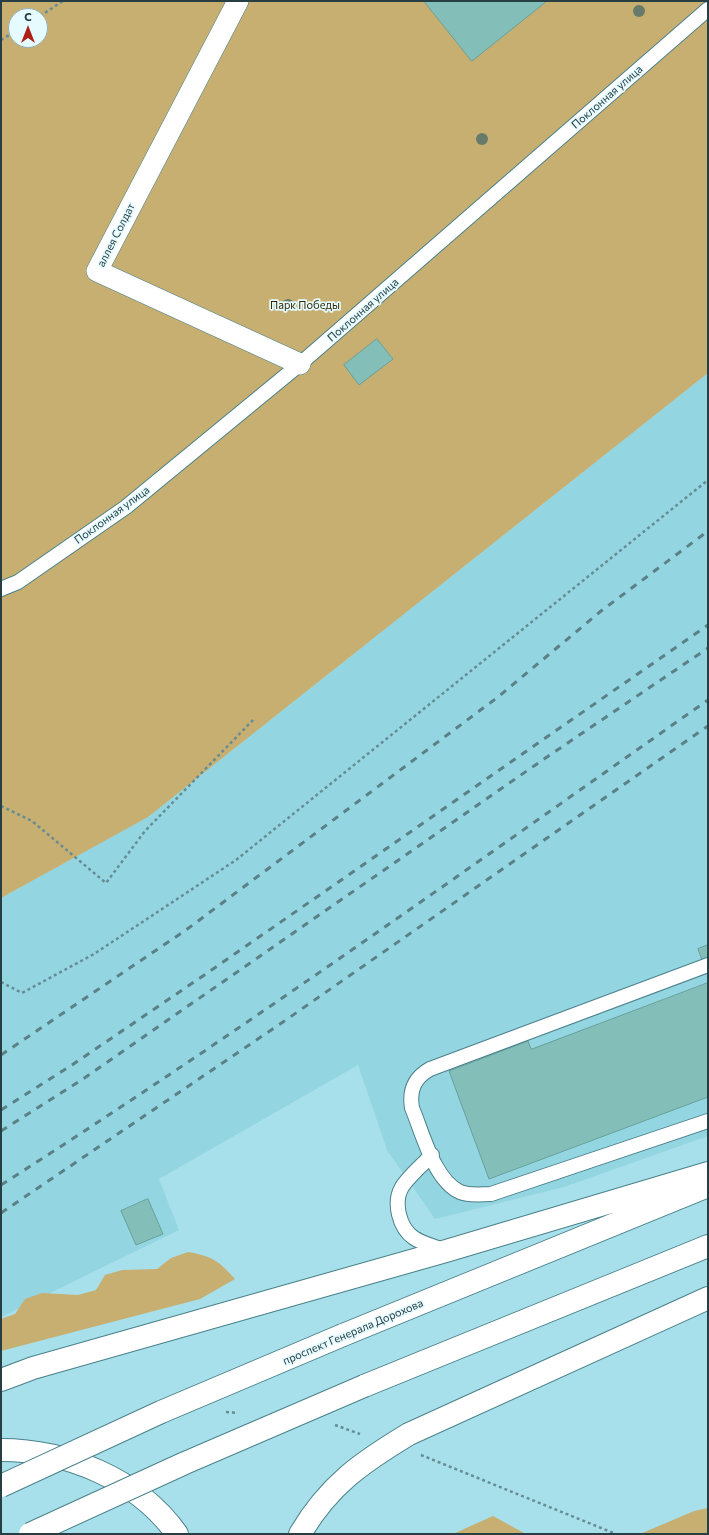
<!DOCTYPE html>
<meta charset="utf-8">
<style>
body{margin:0}
#map{position:relative;width:709px;height:1535px;overflow:hidden;background:#a7e0ea;font-family:Commissioner,sans-serif}
canvas{display:block}
.frame{position:absolute;inset:0;border:2px solid #273e42;pointer-events:none}
.north{position:absolute;left:8px;top:8px;width:40px;height:40px;box-sizing:border-box;background:#e5fbff;border:1px solid #99afb3;border-radius:50%;rotate:0deg;font-size:11px;font-weight:700;line-height:16px;text-align:center;color:#273e42}
.north::after{content:'';display:block;margin:auto;width:14px;height:18px;background:#af1f15;clip-path:polygon(50% 0,100% 100%,50% 72%,0 100%)}
</style>
<div id="map">
<canvas width="709" height="1535"></canvas>
<div class="frame"></div>
<div class="north">С</div>
</div>
<script>
const ctx = document.querySelector('canvas').getContext('2d');
ctx.lineJoin = 'round';
function fillPath(path, color) { ctx.fillStyle = color; ctx.fill(path, 'evenodd'); }
function stroke(path, color, width, dash) { ctx.strokeStyle = color; ctx.lineWidth = width; ctx.lineCap = dash ? 'butt' : 'round'; ctx.setLineDash(dash || []); ctx.stroke(path); }
function label(font, color, halo, rows, align = 'center') {
  ctx.font = font + ' Commissioner,sans-serif'; ctx.lineWidth = 3.5; ctx.setLineDash([]); ctx.textBaseline = 'middle'; ctx.strokeStyle = halo; ctx.fillStyle = color; for (const [text, x, y, turn = 0] of rows) {
    ctx.save(); ctx.translate(x, y); ctx.rotate((+turn || 0) * Math.PI / 180); ctx.textAlign = isNaN(turn) ? turn : align; if (halo) ctx.strokeText(text, 0, 0); ctx.fillText(text, 0, 0); ctx.restore();
  }
}
fillPath(new Path2D(`
 M708 373V1136L564 1187 435 1219 387 1150 358 1065 159 1179 179 1230 1 1317V898L148 817Z`), '#93d5e1');
fillPath(new Path2D(`
 M1 1H708V373L148 817 1 898ZM16 16H40V40H16Z
 M188 1252C212 1256 219 1261 235 1279L200 1299 1 1351V1319L15 1314 25 1299 42 1293 78 1295 96 1290 105 1275 122 1270 157 1269 171 1258Z
 M708 1508V1534H640L694 1511Z
 M493 1516 526 1534H453Z`), '#c7af72');
const building = new Path2D(`
 M424 1H547L472 61Z
 M377 339 393 359 359 385 344 365Z
 M708 945V976L698 949Z
 M708 983V1097L489 1179 449 1071 528 1041 531 1049Z
 M148 1199 163 1234 136 1245 121 1211Z`);
fillPath(building, '#84beb9');
stroke(building, '#68a19c', 1);
const service = new Path2D(`
 M1 589 18 582 126 507 300 364 708 9
 M708 965 430 1069C414 1078 409 1090 412 1108 423 1134 434 1180 460 1192 470 1196 481 1194 491 1194L708 1121
 M432 1155C423 1164 408 1177 402 1187 393 1202 399 1228 414 1238 423 1244 436 1247 446 1251`);
const pedestrian = new Path2D(`
 M238 1 97 271 300 364`);
const secondary = new Path2D(`
 M343 1335 708 1186
 M1 1380 33 1368 446 1251 708 1173
 M364 1386 708 1246
 M1 1450C66 1450 138 1479 177 1534
 M300 1534C329 1485 361 1463 409 1434L708 1298`);
stroke(service, '#4a818a', 16);
stroke(pedestrian, '#4a818a', 22);
stroke(secondary, '#4a818a', 24);
stroke(new Path2D(`
 M40 16 63 1
 M1 40 16 31
 M1 806 32 821 106 883 145 831 254 719
 M1 982 22 993 94 954 236 860 708 480
 M226 1412 237 1413
 M335 1425 360 1434
 M421 1455 616 1534`), '#668d94', 2.5, [3, 3]);
stroke(service, '#fff', 14);
stroke(pedestrian, '#fff', 21);
stroke(secondary, '#fff', 22);
stroke(new Path2D(`
 M1 1055 186 930 498 697 601 611 708 531
 M1 1110 72 1065 216 967 708 625
 M1 1131 80 1081 544 759 708 648
 M1 1185C242 1031 474 864 708 700
 M1 1213 283 1022 708 726`), '#5b8086', 3, [7, 7]);
const secondaryBridge = new Path2D(`
 M1 1486 161 1412 343 1335
 M30 1534 185 1463 364 1386`);
stroke(secondaryBridge, '#4a818a', 24, []);
stroke(secondaryBridge, '#fff', 22);
ctx.fillStyle = '#687b6b';
for (const [x, y] of [
 [639,11],
 [482,139],
 [288,305]
]) { ctx.beginPath(); ctx.arc(x, y, 6, 0, 2 * Math.PI); ctx.fill(); }
label('11px', '#273e42', '#e5fbff', [
 ["Поклонная улица",607,97,-41],
 ["аллея Солдат",116,235,-63],
 ["Поклонная улица",363,310,-41],
 ["Поклонная улица",112,515,-36],
 ["проспект Генерала Дорохова",353,1332,-23]
]);
label('11px', '#342803', '#e5fbff', [
 ["Парк Победы",305,305]
]);
</script>
